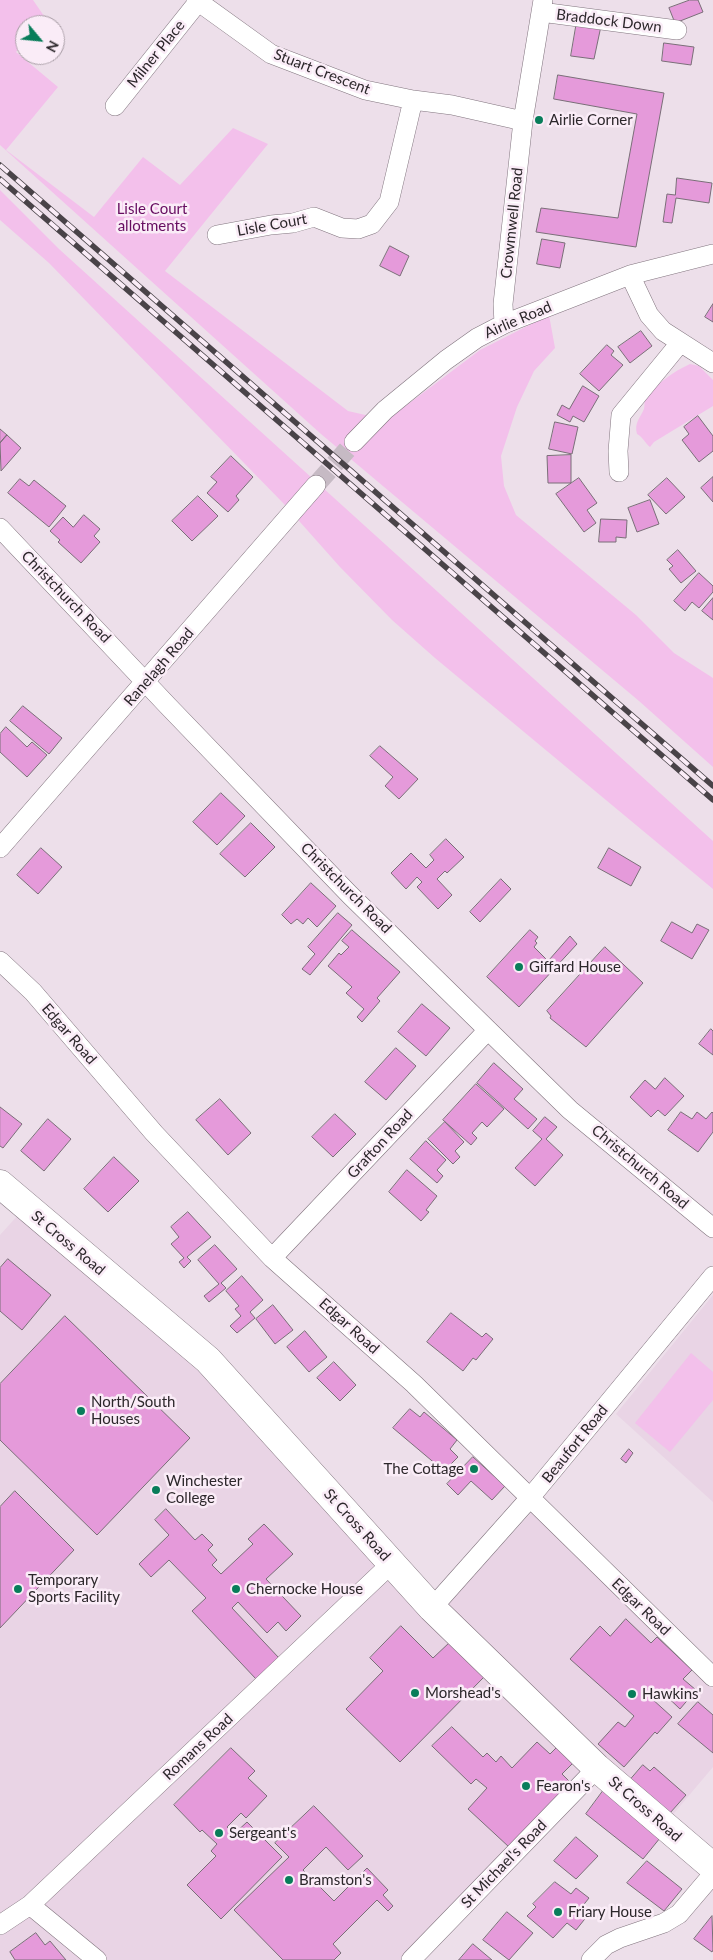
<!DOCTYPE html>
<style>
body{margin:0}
#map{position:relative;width:713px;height:1960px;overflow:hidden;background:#eddfea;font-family:Lato,sans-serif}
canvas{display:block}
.north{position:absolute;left:15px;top:15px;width:50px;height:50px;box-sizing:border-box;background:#faecf7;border:1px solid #a89da5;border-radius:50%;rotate:118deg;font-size:14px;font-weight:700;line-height:20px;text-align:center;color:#2c272b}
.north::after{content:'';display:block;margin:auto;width:18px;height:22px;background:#087d5a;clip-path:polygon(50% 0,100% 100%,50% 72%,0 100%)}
</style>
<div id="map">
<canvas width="713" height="1960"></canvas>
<div class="north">N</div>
</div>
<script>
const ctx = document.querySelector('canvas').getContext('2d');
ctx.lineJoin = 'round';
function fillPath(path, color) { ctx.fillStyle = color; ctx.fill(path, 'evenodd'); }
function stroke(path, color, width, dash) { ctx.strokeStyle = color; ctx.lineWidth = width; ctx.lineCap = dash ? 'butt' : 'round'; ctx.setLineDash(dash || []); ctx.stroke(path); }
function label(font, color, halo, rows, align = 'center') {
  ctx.font = font + ' Lato,sans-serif'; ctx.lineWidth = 5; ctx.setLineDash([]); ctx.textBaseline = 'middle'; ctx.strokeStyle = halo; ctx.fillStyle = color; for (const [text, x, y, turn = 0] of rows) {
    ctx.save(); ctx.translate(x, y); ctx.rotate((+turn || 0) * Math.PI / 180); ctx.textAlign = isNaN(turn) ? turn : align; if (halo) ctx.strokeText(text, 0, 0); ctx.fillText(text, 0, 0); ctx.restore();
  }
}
fillPath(new Path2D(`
 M19 1214 198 1366 587 1772 402 1960H0V1235Z
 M713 1295V1502L616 1414Z
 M532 1512 713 1690V1767L670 1818 445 1606Z`), '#e9d4e5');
fillPath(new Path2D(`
 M0 0H33L44 16 37 25H25V40L16 52 58 87 6 150 94 217 143 157 180 185 233 128 268 144 165 271 348 411 387 420 480 350 549 315 555 348 534 371 517 407 501 456 504 486 516 515 636 615 674 653 713 678V767L639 701 321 434 0 145Z
 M0 190 59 249 713 841V889L435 658 392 620 340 567 284 504 49 263 0 220Z
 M690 364 699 366 713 380V406L654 442 650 447C645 443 643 437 637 434 634 423 640 418 644 409 645 405 644 400 646 396 659 383 672 372 690 364Z
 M691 1353 713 1372V1400L670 1452 635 1423Z`), '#f3c0eb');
const building = new Path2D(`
 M690 0H698L703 12 675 23 669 8Z
 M577 21 601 26 594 59 571 56Z
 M664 43 694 47 691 65 662 61Z
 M558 75 664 93 636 247 536 232 541 208 618 218 637 114 554 99Z
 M677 178 712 183 709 203 676 198 672 223 663 222 667 194 675 195Z
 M542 239 565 243 560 268 537 264Z
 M390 246 409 256 400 276 380 266Z
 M713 304V322L705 317Z
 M641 331 652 346 630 363 618 347Z
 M607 345 614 351 611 355 623 365 599 391 580 374Z
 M583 386 599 396 584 422 573 416 570 422 557 415 562 405 569 409Z
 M698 416 713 436V451L699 462 682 440 689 434 684 427Z
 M555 422 578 427 572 454 549 449Z
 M0 429 7 435 0 443Z
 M7 435 21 448 1 471 0 443Z
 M571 455V483H548L547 456Z
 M231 456 253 477 236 496 239 500 228 512 207 493 217 482 211 477Z
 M713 477V502L701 488Z
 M579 478 597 503 587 510 596 523 584 532 556 494Z
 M667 478 685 497 666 514 648 495Z
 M20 479 29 486 34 480 66 506 49 527 8 493Z
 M198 496 218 516 192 541 172 521Z
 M650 500 659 524 637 532 628 508Z
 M84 515 100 529 94 536 100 542 81 563 58 542 60 540 50 531 63 517 73 527Z
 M601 519 627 520 626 538 616 537V542H599Z
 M678 550 696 571 681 583 669 569 673 566 667 560Z
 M699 573 713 586V592L699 608 692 602 685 611 674 601Z
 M713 598V620L702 611Z
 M23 706 62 738 49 754 10 721Z
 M6 727 27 747 32 742 47 755 27 777 0 752V734Z
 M380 746 418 779 399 799 385 786 393 777 370 756Z
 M221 793 245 816 217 845 193 822Z
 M251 823 275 847 245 877 220 854Z
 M446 839 464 857 447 873 445 871 437 879 452 895 438 909 417 887 422 882 417 877 406 889 391 873 411 853 426 868 434 860 430 855Z
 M41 848 62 867 38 894 17 875Z
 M609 848 641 867 631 886 598 868Z
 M501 879 511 889 480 922 470 912Z
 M311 883 336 906 317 927 308 918 303 924 297 919 291 924 282 915Z
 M338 913 352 925 310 975 302 969 315 954 308 947Z
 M672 922 692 933 697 924 709 930 692 959 661 941Z
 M352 930 400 972 377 998 380 1001 362 1022 357 1017 364 1009 346 993 352 987 328 966 339 953 341 955 349 947 342 941Z
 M530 930 538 937 535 941 537 943 534 947 546 959 540 965 544 969 551 961 549 960 570 936 577 944 519 1007 487 977Z
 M605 947 643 983 586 1047 550 1018 551 1016 547 1011Z
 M422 1004 450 1028 426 1056 398 1032Z
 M711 1029 713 1031V1055L699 1044Z
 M396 1048 416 1066 386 1100 365 1082Z
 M494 1063 523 1089 514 1099 537 1119 528 1129 477 1083Z
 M665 1078 684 1096 665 1116 658 1110 651 1117 630 1097 645 1080 655 1089Z
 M476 1084 504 1109 487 1127 482 1122 472 1133 477 1138 471 1145 443 1120Z
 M220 1099 251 1133 228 1155 196 1120Z
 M0 1107 22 1124 3 1148 0 1146Z
 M681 1112 692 1119 697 1112 706 1119 712 1112 713 1113V1132L698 1152 668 1130Z
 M335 1114 356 1134 333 1157 312 1137Z
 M545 1117 557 1127 546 1139 563 1155 535 1186 515 1168 542 1139 533 1131Z
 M48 1119 71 1139 44 1171 21 1151Z
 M445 1122 464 1142 455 1151 460 1157 453 1164 428 1139Z
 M426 1141 446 1160 437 1170 443 1176 437 1183 410 1159Z
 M114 1157 139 1181 108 1212 84 1189Z
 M407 1170 437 1196 426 1210 429 1212 421 1221 389 1192Z
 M188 1212 211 1237 187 1257 191 1261 184 1268 179 1262 184 1258 171 1244 179 1237 171 1227Z
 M215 1245 237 1269 221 1283 226 1288 209 1302 204 1296 219 1284 198 1260Z
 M8 1259 51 1295 22 1330 0 1311V1268Z
 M242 1276 263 1300 250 1312 255 1318 237 1333 230 1326 241 1316 235 1309 239 1306 226 1291Z
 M273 1305 293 1330 275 1344 256 1319Z
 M451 1313 482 1337 486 1333 493 1339 476 1360 473 1358 463 1371 427 1342Z
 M65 1316 190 1438 97 1535 0 1440V1384Z
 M305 1331 327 1357 309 1372 287 1347Z
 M334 1362 356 1385 340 1401 317 1378Z
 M410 1409 420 1417 424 1412 457 1440 450 1449 458 1457 444 1471 393 1428Z
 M629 1449 633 1453 626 1463 621 1459Z
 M473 1457 505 1486 492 1500 471 1481 458 1495 447 1484Z
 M15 1491 74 1550 0 1628V1507Z
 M166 1509 195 1540 202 1534 213 1545 208 1550 217 1560 212 1565 221 1574 253 1544 248 1539 264 1524 293 1554 266 1579 301 1616 286 1631 278 1622 267 1633 238 1602 232 1608 279 1658 256 1679 192 1611 206 1598 169 1560 151 1577 139 1564 169 1535 155 1520Z
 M626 1619 651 1643 657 1637 692 1670 683 1679 696 1690 680 1709 659 1689 651 1698 672 1717 657 1734 655 1732 624 1767 598 1744 618 1722 625 1727 634 1716 570 1659 600 1626 610 1636Z
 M401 1626 433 1658 450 1642 484 1677 400 1762 346 1709 383 1671 370 1658Z
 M698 1702 713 1715V1753L678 1724Z
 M452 1727 483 1757 487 1753 496 1762 501 1756 512 1768 537 1742 550 1754 557 1747 573 1763 562 1774 571 1783 509 1847 468 1809 487 1788 476 1779 471 1784 432 1746Z
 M231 1748 255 1771 248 1778 267 1796 246 1818 241 1813 227 1827 234 1834 247 1822 282 1857 221 1919 187 1885 216 1856 211 1851 217 1844 202 1830 200 1832 174 1805Z
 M643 1765 650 1771 654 1767 686 1795 670 1813 631 1779Z
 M603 1791 660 1838 643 1859 586 1814Z
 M314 1806 363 1856 348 1870 326 1847 303 1870 334 1901 367 1868 388 1890 383 1895 393 1906 388 1911 377 1900 333 1944 341 1953 334 1960H283L234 1910 289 1857 275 1843Z
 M576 1837 598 1856 576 1879 554 1861Z
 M647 1861 682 1889 664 1911 627 1883Z
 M555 1882 571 1894 576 1888 589 1898 581 1908 588 1915 576 1930 567 1923 553 1938 527 1916 536 1907 533 1904Z
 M507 1912 533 1933 509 1960 483 1940Z
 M712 1916 713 1950 712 1952 694 1939Z
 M36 1933 45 1945 50 1941 66 1960H15L10 1952Z
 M473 1944 492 1960H459Z`);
fillPath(building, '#e59ada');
stroke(building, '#7a6e78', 1);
stroke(new Path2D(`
 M316 485 354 442`), '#c6bac4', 19, [19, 9]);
const minor = new Path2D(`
 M196 0 271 54 365 90 413 100 452 105 523 121
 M541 12 677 30
 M115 106 198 2
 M217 235 271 225 293 223 314 217 342 228 358 229 372 224 389 202 413 100
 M630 275 649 315 663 331 713 363
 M504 324 503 304 523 121 543 0
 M354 442 385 410 446 360 477 338 504 324 630 275 713 254
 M619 472 618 451 621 415 680 343
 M0 528 168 706 350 895 488 1030 570 1110 713 1228
 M0 848 316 485
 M0 961 33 992 154 1133 272 1258 414 1384 713 1677
 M272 1258 488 1030
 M432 1608 529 1499 713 1276
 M30 1905 97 1960
 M0 1925 30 1905 392 1563
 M411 1960 597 1768
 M591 1960 606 1945 620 1938 664 1923 679 1914 713 1874`);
const secondary = new Path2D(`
 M0 1184 208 1360 432 1608 597 1768 713 1867`);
stroke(minor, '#81747e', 20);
stroke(secondary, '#81747e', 29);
stroke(minor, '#fff', 19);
stroke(secondary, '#fff', 28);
const rail = new Path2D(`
 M0 165 713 786
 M0 179 713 800`);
stroke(rail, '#494348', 5.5);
stroke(rail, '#faecf7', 4, [11]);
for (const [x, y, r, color] of [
 [539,120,5,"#087d5a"],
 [519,967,5,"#087d5a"],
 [81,1411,5,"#087d5a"],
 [474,1469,5,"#087d5a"],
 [156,1490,5,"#087d5a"],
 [18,1589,5,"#087d5a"],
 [236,1589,5,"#087d5a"],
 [415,1693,5,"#087d5a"],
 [632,1694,5,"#087d5a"],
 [526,1786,5,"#087d5a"],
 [219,1833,5,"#087d5a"],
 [289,1880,5,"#087d5a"],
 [558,1912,5,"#087d5a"]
]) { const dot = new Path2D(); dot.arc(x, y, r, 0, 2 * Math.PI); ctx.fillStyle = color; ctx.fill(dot); stroke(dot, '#faecf7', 2); }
label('15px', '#2c272b', '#faecf7', [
 ["Braddock Down",609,21,7],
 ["Milner Place",156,54,-51],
 ["Stuart Crescent",322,72,21],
 ["Crowmwell Road",512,223,-84],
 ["Lisle Court",272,225,-10],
 ["Airlie Road",518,320,-23],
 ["Christchurch Road",66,597,46],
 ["Ranelagh Road",159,667,-49],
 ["Christchurch Road",346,888,45],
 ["Edgar Road",69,1034,49],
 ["Grafton Road",380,1144,-47],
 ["Christchurch Road",640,1167,40],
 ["St Cross Road",68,1243,40],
 ["Edgar Road",349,1326,42],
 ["Beaufort Road",575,1444,-51],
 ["St Cross Road",357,1525,48],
 ["Edgar Road",641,1607,44],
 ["Romans Road",198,1747,-43],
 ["St Cross Road",645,1809,41],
 ["St Michael's Road",504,1864,-46]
]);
label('15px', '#2c272b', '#faecf7', [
 ["Airlie Corner",549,120],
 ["Giffard House",529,967],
 ["North/South",91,1402],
 ["Houses",91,1419],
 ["The Cottage",464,1469,"right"],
 ["Winchester",166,1481],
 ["College",166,1498],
 ["Temporary",28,1580],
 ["Sports Facility",28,1597],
 ["Chernocke House",246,1589],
 ["Morshead's",425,1693],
 ["Hawkins'",642,1694],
 ["Fearon's",536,1786],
 ["Sergeant's",229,1833],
 ["Bramston's",299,1880],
 ["Friary House",568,1912]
], 'left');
label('15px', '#660c60', '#faecf7', [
 ["Lisle Court",152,209],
 ["allotments",152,226]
]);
</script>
